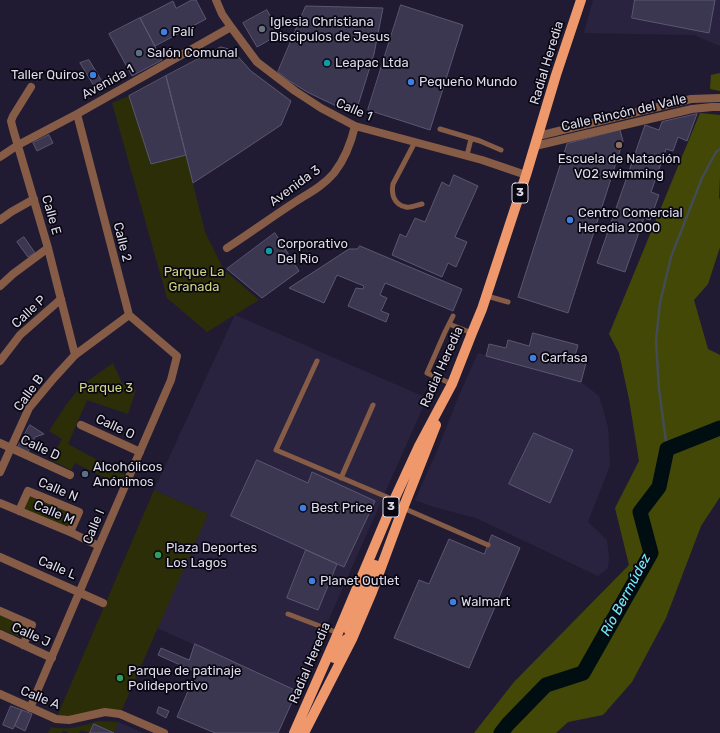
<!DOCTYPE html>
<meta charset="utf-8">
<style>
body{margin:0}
canvas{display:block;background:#201b32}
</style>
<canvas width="720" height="733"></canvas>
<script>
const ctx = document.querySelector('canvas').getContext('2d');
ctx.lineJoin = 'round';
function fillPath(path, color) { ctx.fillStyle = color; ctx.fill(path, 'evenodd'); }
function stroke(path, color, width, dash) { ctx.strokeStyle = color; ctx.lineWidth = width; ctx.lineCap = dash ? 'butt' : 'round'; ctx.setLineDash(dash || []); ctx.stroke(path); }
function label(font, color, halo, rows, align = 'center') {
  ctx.font = font + ' Rubik,sans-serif'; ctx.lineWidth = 3.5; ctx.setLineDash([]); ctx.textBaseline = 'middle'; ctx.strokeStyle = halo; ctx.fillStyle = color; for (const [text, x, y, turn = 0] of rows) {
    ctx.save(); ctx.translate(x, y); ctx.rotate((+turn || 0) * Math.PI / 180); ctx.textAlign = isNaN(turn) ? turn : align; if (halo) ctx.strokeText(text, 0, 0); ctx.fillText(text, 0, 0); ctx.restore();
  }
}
fillPath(new Path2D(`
 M593 0H720V46L694 35 584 33Z
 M235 315 427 398 297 691 157 628 208 514 154 490Z
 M478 353 581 382 599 396 608 427 610 465 588 522 607 540 609 558 608 568 598 576 476 518 434 507 415 500 437 451 458 398Z
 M118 722 143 733H114Z`), '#2a2340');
fillPath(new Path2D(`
 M129 96 173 158 186 155 205 232 224 270 259 300 207 332 167 298 112 103Z
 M113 363 122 383 136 390 128 414 87 400 68 444 125 475 120 485 75 463 71 470 51 460 62 439 49 431 66 405 82 385Z
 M154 490 208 514 120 714 56 719Z
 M29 492 75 514 68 531 19 511Z
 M0 613 27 625 21 638 0 629Z
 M98 721 118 722 114 733 94 724 90 733 81 730 79 733H69L63 730 62 733H48L51 727C68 731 82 726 98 721Z`), '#2b2e07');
fillPath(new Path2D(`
 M720 73V91L710 89 711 75Z
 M700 113 720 115V176L719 197 720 200V247L708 284 694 300 708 349 720 355V497L701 526 666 618 632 682 603 715 568 722 556 733H474L514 682 629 565 615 508 639 461 629 399 619 353 609 334Z`), '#444807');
stroke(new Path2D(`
 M667 449 659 389 656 341 660 303 671 257 702 178 716 152 720 149`), '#434c52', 2.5);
stroke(new Path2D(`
 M501 733 508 724 546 685 583 673 651 553 640 512 659 487 667 449 720 428`), '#000e11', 15);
const building = new Path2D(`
 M192 0H196L206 19 155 46 140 18 173 1 176 8Z
 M635 0H715L709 33 632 18Z
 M401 5 463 25 430 130 368 110Z
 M306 6 383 8 374 54 355 115 307 92 288 80 278 72Z
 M267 10 280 34 257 47 243 23Z
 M140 18 162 60 132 76 109 34Z
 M221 47 232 50 251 71 291 101 281 125 236 155 193 183 166 76Z
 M89 60 106 88 97 91 80 63Z
 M166 76 186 155 151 164 129 96Z
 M697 114 687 141 678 137 673 151 666 149 651 192 659 195 650 220 644 218 625 272 597 263 645 125 659 130 662 122Z
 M620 130 623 141 568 313 518 297 567 144Z
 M49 135 53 143 37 151 33 143Z
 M454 175 478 186 455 237 467 242 456 267 448 263 442 277 392 255 400 234 406 237 415 218 425 222 442 182 449 186Z
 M275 233 299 271 262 298 227 269Z
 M24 237 35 253 28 257 17 242Z
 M360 246 462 289 453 311 385 283 380 295 387 298 381 311 389 314 386 322 348 306 356 288 363 289 364 286 337 275 324 303 289 288 349 249H357Z
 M533 333 578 345 574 359 586 363 581 382 486 356 489 344 506 348 508 340 529 346Z
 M30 425 44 434 35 437 28 452 18 447Z
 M534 433 573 450 550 503 509 484Z
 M257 460 308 483 312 472 375 501 344 567 231 516Z
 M492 535 520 548 469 668 394 638 419 580 429 584 449 539 484 554Z
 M306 550 337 564 318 610 287 598Z
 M195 644 297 691 278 733H215L177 717 196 672 158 655 161 648 189 660Z
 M11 706 22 710 13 729 3 725Z
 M159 707 169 711 166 718 157 713Z
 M22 710 32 714 25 731 15 726Z
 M94 724 114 733H90Z`);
fillPath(building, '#3c3750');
stroke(building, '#5b5671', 1);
stroke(new Path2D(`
 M440 129 480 141 501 150
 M415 142 393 184C391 194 394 205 406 207 410 208 417 205 422 204
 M467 155 471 139
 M487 296 508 302
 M449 324 472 333
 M317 361 276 450 394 500
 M452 384 427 373 445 332 453 316
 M341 478 373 405
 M403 508 488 545
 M288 614 338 633`), '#865c47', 5);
stroke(new Path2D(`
 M216 0 222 14 231 27 257 62 295 91 321 108 355 126 482 160 526 175
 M31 87 13 116 11 121 13 129 48 248 75 355
 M538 136 691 99 720 98
 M535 146 692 109 712 107H720
 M0 157 18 145 77 114 231 27
 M0 220 11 212 34 199
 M227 248C250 233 272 217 295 202 309 193 323 186 334 173 345 159 351 143 355 126
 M0 286 13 274 48 248
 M0 361 20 335 61 299
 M81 425 140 452
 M0 443 70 475
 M0 472 29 408 54 378 75 355 129 315
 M0 503 70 532 99 546
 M19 511 28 491 79 512 70 532
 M0 557 103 603
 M0 611 32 625 23 645
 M0 634 52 658
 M0 694 56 719 69 720 105 712 120 714 164 733
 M30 708 99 546 171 380 177 356 129 315 77 114`), '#865c47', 8);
stroke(new Path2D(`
 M334 658C338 649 342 639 353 636L349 631 350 623 375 565
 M294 733 338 633 394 500 419 446 452 384 472 333 482 309 526 175 556 75 581 0
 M304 733 352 639 372 592 402 511 436 425`), '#ef986c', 10);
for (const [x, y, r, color] of [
 [262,29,4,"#6b7280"],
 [164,32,4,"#3f7fe0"],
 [139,53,4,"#5c6f8a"],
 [327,63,4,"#0f9aa8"],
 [93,75,4,"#3f7fe0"],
 [411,82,4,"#3f7fe0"],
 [619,145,4,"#8d6e63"],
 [570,220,4,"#3f7fe0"],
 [269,251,4,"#0f9aa8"],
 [533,358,4,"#3f7fe0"],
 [85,474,4,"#5c6f8a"],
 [303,508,4,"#3f7fe0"],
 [158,555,4,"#2e9e5b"],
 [312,581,4,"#3f7fe0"],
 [453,602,4,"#3f7fe0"],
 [120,678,4,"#2e9e5b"]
]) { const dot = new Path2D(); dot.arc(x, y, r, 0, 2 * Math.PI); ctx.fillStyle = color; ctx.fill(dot); stroke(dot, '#090711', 1.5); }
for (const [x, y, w] of [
 [520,193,16],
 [391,507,16]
]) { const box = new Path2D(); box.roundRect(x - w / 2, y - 10, w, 20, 3); ctx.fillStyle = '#090711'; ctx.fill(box); stroke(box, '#dedbeb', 1); }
label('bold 12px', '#dedbeb', null, [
 ["3",520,193],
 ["3",391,507]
]);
label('13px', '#dedbeb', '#090711', [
 ["Iglesia Christiana",270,22],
 ["Discipulos de Jesus",270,37],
 ["Palí",172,32],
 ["Salón Comunal",147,53],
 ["Leapac Ltda",335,63],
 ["Taller Quiros",85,75,"right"],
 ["Pequeño Mundo",419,82],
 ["Escuela de Natación",619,159,"center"],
 ["VO2 swimming",619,174,"center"],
 ["Centro Comercial",578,213],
 ["Heredia 2000",578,228],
 ["Corporativo",277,244],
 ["Del Rio",277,259],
 ["Carfasa",541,358],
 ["Alcohólicos",93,467],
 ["Anónimos",93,482],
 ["Best Price",311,508],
 ["Plaza Deportes",166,548],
 ["Los Lagos",166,563],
 ["Planet Outlet",320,581],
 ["Walmart",461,602],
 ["Parque de patinaje",128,671],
 ["Polideportivo",128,686]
], 'left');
label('13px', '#dedbeb', '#090711', [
 ["Radial Heredia",547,63,-73],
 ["Avenida 1",108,82,-29],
 ["Calle 1",354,110,23],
 ["Calle Rincón del Valle",624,113,-13],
 ["Avenida 3",295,186,-36],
 ["Calle E",51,215,74],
 ["Calle 2",122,242,76],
 ["Calle P",29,312,-43],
 ["Radial Heredia",442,367,-66],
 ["Calle B",29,393,-54],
 ["Calle O",115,427,25],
 ["Calle D",40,448,25],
 ["Calle N",58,490,23],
 ["Calle M",54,513,23],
 ["Calle I",94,527,-67],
 ["Calle L",57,568,23],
 ["Calle J",31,635,24],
 ["Radial Heredia",310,663,-67],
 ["Calle A",40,698,22]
]);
label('13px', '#cdd57d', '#090711', [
 ["Parque La",194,272],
 ["Granada",194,287],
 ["Parque 3",106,388]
]);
label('italic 14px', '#71edf9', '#090711', [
 ["Río Bermúdez",626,595,-62]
]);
</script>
